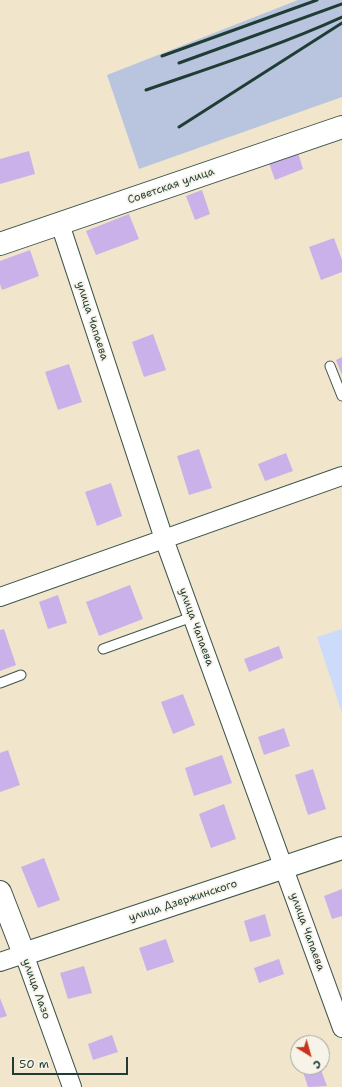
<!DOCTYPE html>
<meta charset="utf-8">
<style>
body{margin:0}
#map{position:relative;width:342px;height:1087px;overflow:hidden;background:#f1e5cb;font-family:"Shantell Sans",sans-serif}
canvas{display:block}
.north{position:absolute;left:290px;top:1035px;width:40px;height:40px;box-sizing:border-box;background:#f7f3e8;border:1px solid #a1aaa0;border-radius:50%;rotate:143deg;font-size:11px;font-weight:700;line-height:16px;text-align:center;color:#1f3d34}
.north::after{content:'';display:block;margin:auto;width:14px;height:18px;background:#c8321e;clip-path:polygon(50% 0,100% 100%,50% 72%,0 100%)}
.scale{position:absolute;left:12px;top:1057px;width:116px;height:18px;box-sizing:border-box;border:2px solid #1f3d34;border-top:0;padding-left:5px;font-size:12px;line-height:14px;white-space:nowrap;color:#1f3d34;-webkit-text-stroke:3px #f7f3e8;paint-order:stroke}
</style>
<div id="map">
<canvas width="342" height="1087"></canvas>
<div class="north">С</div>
<div class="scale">50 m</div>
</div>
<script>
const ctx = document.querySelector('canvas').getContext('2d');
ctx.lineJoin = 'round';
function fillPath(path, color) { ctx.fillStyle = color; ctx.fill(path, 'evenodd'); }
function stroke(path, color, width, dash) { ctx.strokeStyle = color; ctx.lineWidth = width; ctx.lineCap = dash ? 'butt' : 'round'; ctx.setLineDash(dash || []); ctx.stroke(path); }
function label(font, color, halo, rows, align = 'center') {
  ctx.font = font + ' "Shantell Sans",sans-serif'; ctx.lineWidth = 3.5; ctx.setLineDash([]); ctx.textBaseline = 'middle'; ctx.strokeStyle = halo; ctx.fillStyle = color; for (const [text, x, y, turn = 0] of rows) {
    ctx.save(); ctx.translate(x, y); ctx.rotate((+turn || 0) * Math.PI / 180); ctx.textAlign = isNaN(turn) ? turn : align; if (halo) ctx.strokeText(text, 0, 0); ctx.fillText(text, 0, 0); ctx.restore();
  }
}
fillPath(new Path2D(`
 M342 629V713L317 637Z`), '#cddbfa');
fillPath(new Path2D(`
 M298 0H342V97L139 169 107 75Z`), '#b9c5de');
fillPath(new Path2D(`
 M29 151 35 174 0 184V159Z
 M298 153 303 169 275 180 269 163Z
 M202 190 210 214 195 220 186 196Z
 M129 214 139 239 96 255 86 231Z
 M334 238 342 260V272L321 280 309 247Z
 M30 250 39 276 2 290 0 284V261Z
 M153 334 166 370 144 377 132 342Z
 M342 357V375L336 360Z
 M69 364 82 402 58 410 45 372Z
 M199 449 212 488 189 495 177 456Z
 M286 453 293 471 265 481 258 464Z
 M111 483 122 516 97 526 85 492Z
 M130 585 143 619 99 636 86 602Z
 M58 595 67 623 48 629 39 602Z
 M4 629 16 665 0 671V630Z
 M279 646 283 658 249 672 244 659Z
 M183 694 195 725 173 734 161 702Z
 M284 728 290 746 264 755 258 737Z
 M8 750 20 785 0 792V753Z
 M222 755 232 783 194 796 185 768Z
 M313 769 326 809 308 815 295 775Z
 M224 804 236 839 211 848 199 814Z
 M44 858 60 900 38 908 21 867Z
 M342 889V916L332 919 324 896Z
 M265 914 271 936 250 942 244 921Z
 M166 939 174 962 147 971 139 948Z
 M279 959 284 974 259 983 254 968Z
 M84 966 92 993 68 999 60 973Z
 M0 998 7 1016 0 1018Z
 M112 1035 118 1052 93 1060 88 1044Z
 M307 1067H320L327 1086 308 1087 302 1069Z`), '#cab1ea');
const service = new Path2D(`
 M330 366 342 396
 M103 649 192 617
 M0 683 21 675`);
const minor = new Path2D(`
 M60 224 164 539 342 1028
 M0 597 342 476
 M0 962 24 954 72 1087`);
const tertiary = new Path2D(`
 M0 244 342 127
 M0 892 24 954 342 848`);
stroke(service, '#3e564b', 11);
stroke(minor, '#3e564b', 20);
stroke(tertiary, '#3e564b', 24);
stroke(service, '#fff', 9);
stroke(minor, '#fff', 18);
stroke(tertiary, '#fff', 22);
stroke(new Path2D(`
 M162 56 317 0
 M179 63 342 4
 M146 90C212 67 278 46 342 17
 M179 127 342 23`), '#1f3d34', 3);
label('11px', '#1f3d34', '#f7f3e8', [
 ["Советская улица",171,186,-19],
 ["улица Чапаева",92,321,72],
 ["улица Чапаева",196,627,70],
 ["улица Дзержинского",183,901,-18],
 ["улица Чапаева",307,932,70],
 ["улица Лазо",36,989,70]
]);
</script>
